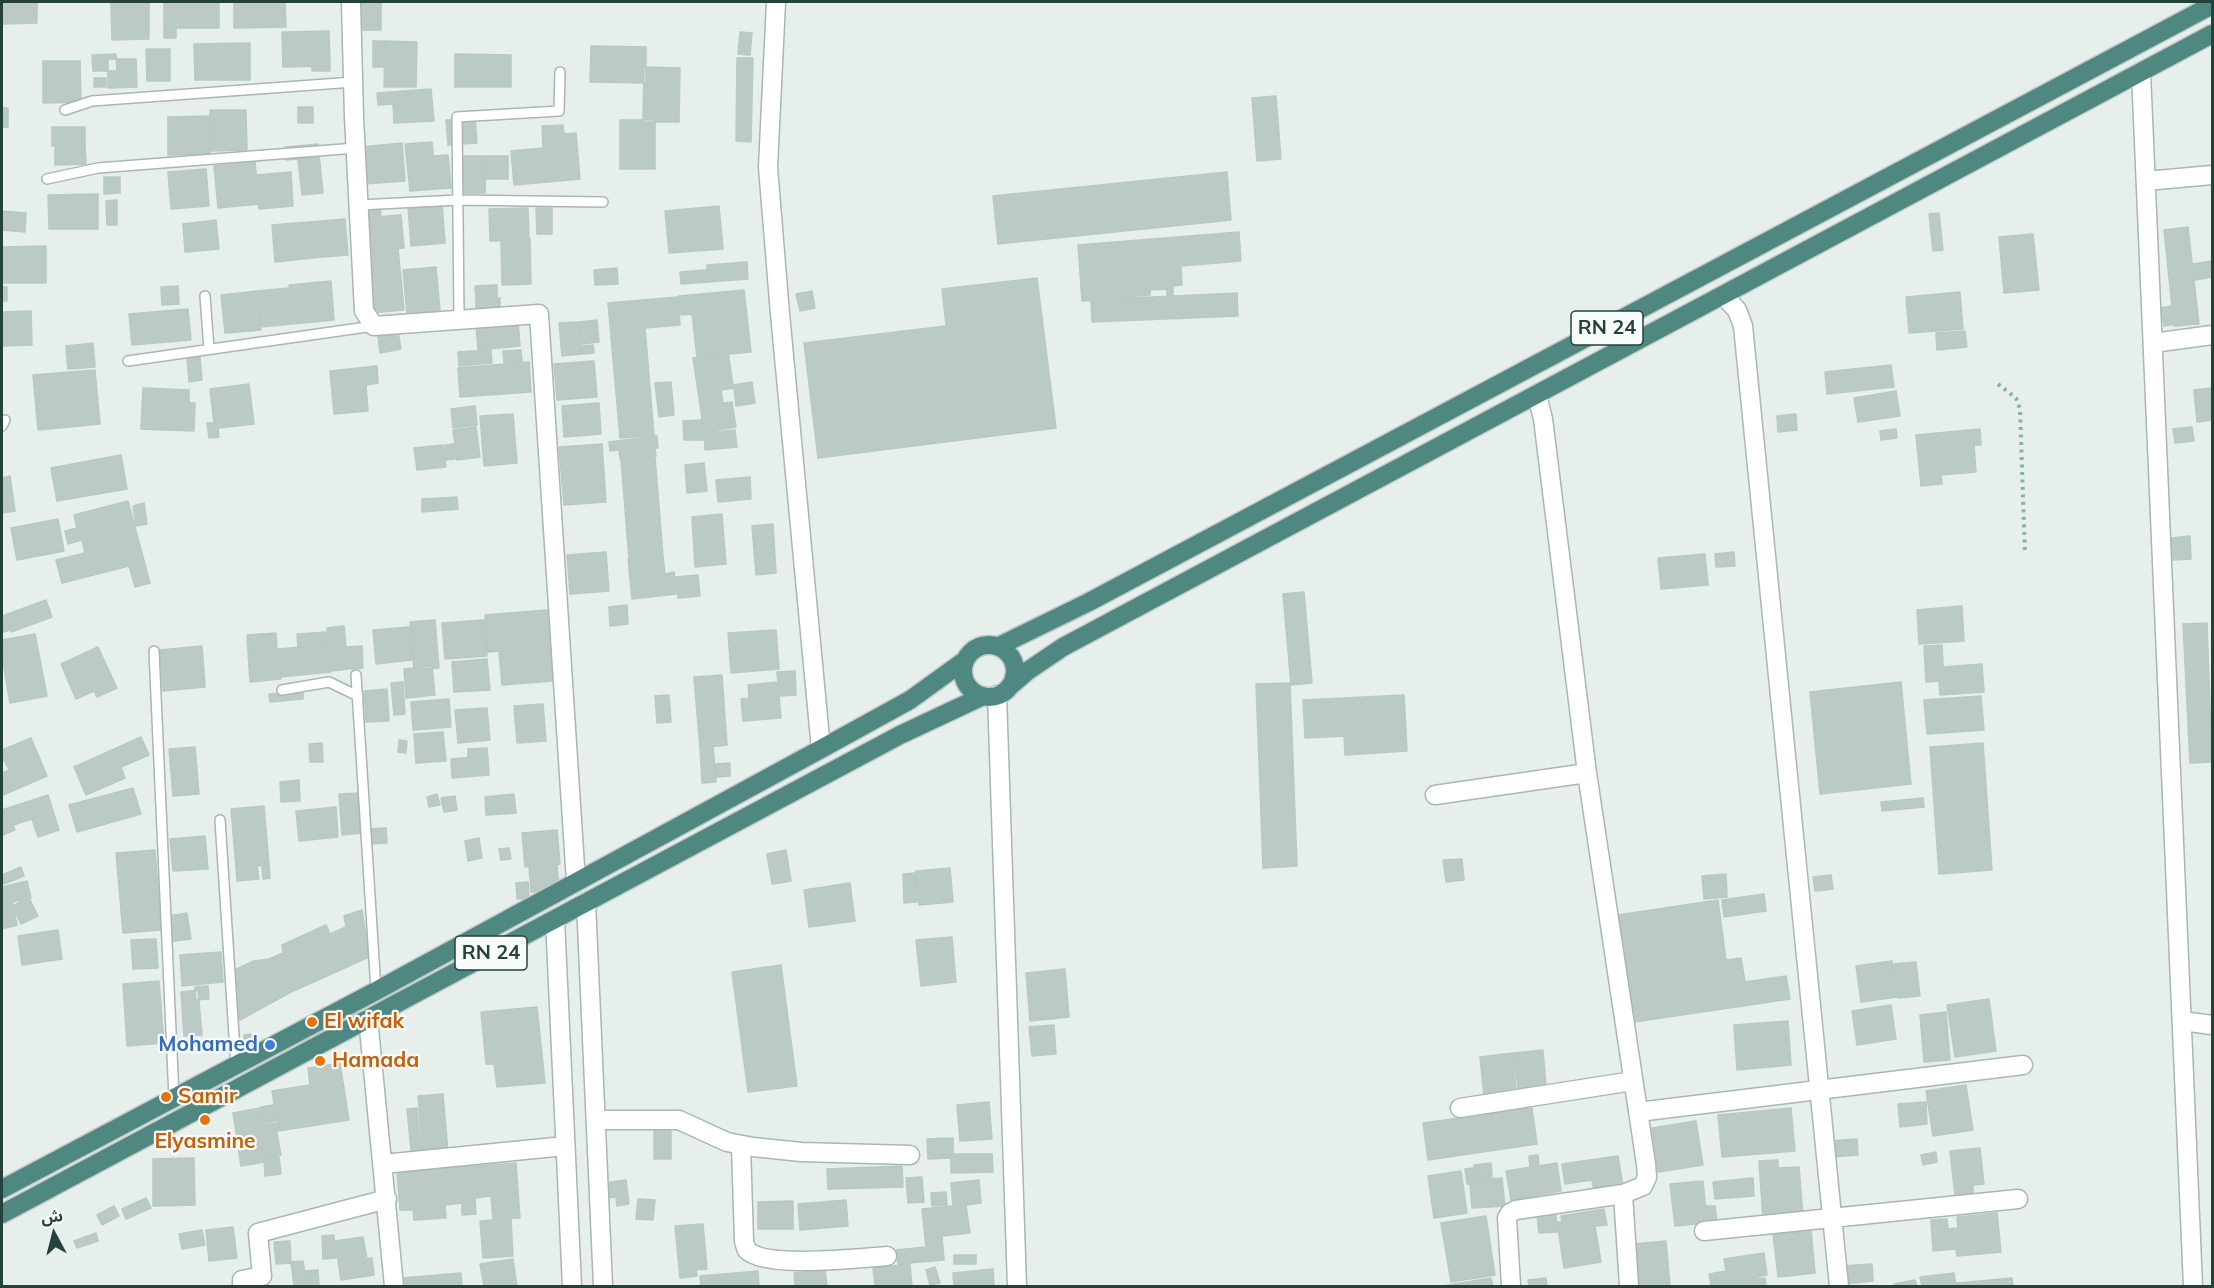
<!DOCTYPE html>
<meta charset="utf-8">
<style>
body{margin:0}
#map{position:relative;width:2214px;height:1288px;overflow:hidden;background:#e6efec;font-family:Mulish,"Noto Sans Arabic",sans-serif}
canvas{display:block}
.frame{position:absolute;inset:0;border:3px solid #25413c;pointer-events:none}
.north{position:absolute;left:24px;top:1204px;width:60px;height:60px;-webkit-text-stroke:4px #f7fbf9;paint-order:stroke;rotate:353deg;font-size:16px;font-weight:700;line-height:24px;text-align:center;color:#25413c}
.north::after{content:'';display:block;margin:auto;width:21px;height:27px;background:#25413c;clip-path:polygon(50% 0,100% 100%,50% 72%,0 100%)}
</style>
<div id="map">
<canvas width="2214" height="1288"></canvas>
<div class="frame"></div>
<div class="north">ش</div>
</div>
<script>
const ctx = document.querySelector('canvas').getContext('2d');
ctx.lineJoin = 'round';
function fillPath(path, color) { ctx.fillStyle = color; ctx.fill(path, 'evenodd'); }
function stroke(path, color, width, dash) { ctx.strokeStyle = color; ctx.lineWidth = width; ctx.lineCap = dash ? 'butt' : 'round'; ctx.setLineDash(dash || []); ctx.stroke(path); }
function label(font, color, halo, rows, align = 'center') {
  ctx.font = font + ' Mulish,sans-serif'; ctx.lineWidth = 4.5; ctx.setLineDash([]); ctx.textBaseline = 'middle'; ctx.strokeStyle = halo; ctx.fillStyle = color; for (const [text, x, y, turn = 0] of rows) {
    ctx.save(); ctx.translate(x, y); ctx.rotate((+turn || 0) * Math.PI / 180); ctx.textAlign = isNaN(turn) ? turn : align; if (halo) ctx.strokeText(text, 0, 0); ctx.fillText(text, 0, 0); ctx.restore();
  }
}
const building = new Path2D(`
 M2 2H37V23L2 24Z
 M149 2V39L112 40 111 3Z
 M164 2H219V28H164Z
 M234 2H285L286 27 234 28Z
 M358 2H381V30H358Z
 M164 28H176V38H164Z
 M329 31 330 66 283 67 282 32Z
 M740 32 752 33 750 55 738 54Z
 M373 41H385V67H373Z
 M385 41 417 42 416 87H384Z
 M250 43V80H195L194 44Z
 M591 46 646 47V83L590 82Z
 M146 49H170V81H147Z
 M116 54 117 71H93L92 55Z
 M455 54 511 55V87H455Z
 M737 58H753L751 142 736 141Z
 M108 59H136L137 87 108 88Z
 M43 61H80L81 102 43 103Z
 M312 66H330V71H312Z
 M644 67 680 68 679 122H643Z
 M94 78H106V87H94Z
 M431 89 434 121 394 123 393 104 378 105 377 93Z
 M1276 96 1281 159 1257 161 1252 98Z
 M298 107H313V123H298Z
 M2 108H8V127H2Z
 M210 110H246L247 150 211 151Z
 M210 116V154L168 155V117Z
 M475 118 477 143 448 145 446 120Z
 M620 120H655V169H620Z
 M563 125 564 134 576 133 580 179 514 185 511 151 543 148 542 126Z
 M52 127H85V146H52Z
 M432 142 436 189 410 191 405 144Z
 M402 143 405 181 364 184 361 147Z
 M318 144 323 193 302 195 298 159 286 160 285 147Z
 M55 146H85L86 164 55 165Z
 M448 155 451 188 436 189 433 156Z
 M464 156H486L485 193H463Z
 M486 156H508V179H486Z
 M255 162 259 204 218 208 214 166Z
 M206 169 209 206 171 209 168 172Z
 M291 172 293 206 259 209 256 175Z
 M1227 172 1231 220 998 244 993 196Z
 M104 177H120V193L104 194Z
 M98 194V229H49L48 195Z
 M117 200V225H107L106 201Z
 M442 203 445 243 411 246 408 206Z
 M380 206 381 216 363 218 362 207Z
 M719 206 723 249 669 253 665 211Z
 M528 208 529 240 490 241 489 209Z
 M536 208H552V234H537Z
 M2 211 26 213 25 232 2 230Z
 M1939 213 1943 250 1933 251 1929 214Z
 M401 215 404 248 366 251 363 218Z
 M345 219 348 255 312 258 309 222Z
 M216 220 219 249 185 252 183 224Z
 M309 222 312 258 275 262 272 225Z
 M2188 227 2199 324 2174 326 2164 230Z
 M1239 232 1241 261 1181 266 1182 285 1173 286V295H1167V289L1150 290V295L1082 301 1078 245Z
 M2033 234 2039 290 2004 293 1999 237Z
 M530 239 531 284 502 285 501 240Z
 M46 246V283H2V247Z
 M398 248 404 310 371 313 366 251Z
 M2212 261V277L2195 280 2193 264Z
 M747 262 748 279 681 284 680 272 707 270V265Z
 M436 267 440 310 407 314 403 270Z
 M617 268 618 284 595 285 594 270Z
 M1037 278 1056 428 818 458 804 343 946 326 942 289Z
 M331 281 334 320 292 324 289 285Z
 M497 285V297L476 298 475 286Z
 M178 286 179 304 162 305 161 287Z
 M2 287H7V301H2Z
 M289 288 292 324 260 327 257 291Z
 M744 290 751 352 697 357 692 314 681 315 679 296Z
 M257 291 261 330 225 333 221 295Z
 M812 291 815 308 800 311 796 294Z
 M1960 292 1963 329 1909 333 1906 297Z
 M1237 293 1238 316 1092 322 1091 300Z
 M678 297 680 325 645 328 654 435 620 438 608 303Z
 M476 298H500V309L476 310Z
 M2172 306 2175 324 2164 326 2160 308Z
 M188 309 191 340 132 345 129 314Z
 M31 311 32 345 2 346V312Z
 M518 320 520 346 478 350 476 324Z
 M597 320 599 342 581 344 579 322Z
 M579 322 582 354 562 356 559 323Z
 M1965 331 1967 347 1937 350 1936 333Z
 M398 332 401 349 380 353 378 336Z
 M93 343 95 367 68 369 66 346Z
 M593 345 594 353 582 354 581 346Z
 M491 350 492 363 459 366 458 352Z
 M521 350 522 362 504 363 503 351Z
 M728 352 733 385 752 382 755 403 736 406 734 388 721 390 723 403 732 402 736 427 704 432 693 358Z
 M187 357H200L202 380 189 382Z
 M594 361 597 397 557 400 554 364Z
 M529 362 531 392 460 397 458 368Z
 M1891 365 1894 387 1827 394 1825 372Z
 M377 366 378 383 366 385 368 411 334 414 330 371Z
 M95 370 100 424 38 430 33 375Z
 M671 382 674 415 659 417 655 383Z
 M249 384 254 424 218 428 219 437 209 438 207 423H214L210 389Z
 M143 388 189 390V403H195L194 431 141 429Z
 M2212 388V420L2197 422 2194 390Z
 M1896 391 1900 416 1858 422 1854 398Z
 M599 403 601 434 564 437 562 406Z
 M475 406 477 425 453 428 451 409Z
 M513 414 517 463 484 466 480 416Z
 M1796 414 1797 430 1778 432 1777 416Z
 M701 420 703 440H684L683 421Z
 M476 427 480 457 457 460 453 430Z
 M2192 427 2194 441 2175 443 2173 429Z
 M1896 429 1897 438 1881 440 1880 431Z
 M1980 429 1981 445H1974L1976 472 1941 475 1942 484 1921 486 1916 435Z
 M735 430 737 447 705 450 704 433Z
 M657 436 658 448H655L656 456 620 459 619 450 610 451 609 442Z
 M454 444 455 459 446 460 445 445Z
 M602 444 606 502 564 505 559 447Z
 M443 445 446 467 417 470 414 448Z
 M121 455 127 489 57 501 51 468Z
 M655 457 663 556 629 558 621 460Z
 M704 463 707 491 687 493 685 465Z
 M10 476 15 511 2 513V478Z
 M750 477 751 499 718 502 716 480Z
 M457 497 458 509 422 512V499Z
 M128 501 150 583 135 587 129 566 62 583 56 560 85 553 82 540 68 544 65 531 77 528 74 515Z
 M144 503 147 524 136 526 133 506Z
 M722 514 726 564 695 567 692 517Z
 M58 519 64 551 17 560 11 528Z
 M773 524 776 573 756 575 752 526Z
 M2190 536 2191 559 2173 560 2171 538Z
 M606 552 609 591 570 594 567 555Z
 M1734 552 1735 566 1716 567 1715 554Z
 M1705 554 1708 585 1661 589 1658 558Z
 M663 556 665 574 674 572 676 594 632 599 628 559Z
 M698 575 700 596 678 598 676 577Z
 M1304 592 1312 683 1291 685 1283 594Z
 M46 600 52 617 11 632 5 615Z
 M627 605 628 624 610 626 609 607Z
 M1962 606 1964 641 1919 644 1917 610Z
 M547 610 550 647 488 652 485 615Z
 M2 616H4L9 630 4 632Z
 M435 620 439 668 414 669 410 622Z
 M484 620 487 656 445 659 442 623Z
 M2207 623 2212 762 2190 763 2183 624Z
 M344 626 348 669 331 671 327 628Z
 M409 627 412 660 376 664 373 630Z
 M776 630 779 669 731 673 728 633Z
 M328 632 329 645 298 647 297 634Z
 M276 633 277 649 248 651 247 635Z
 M35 634 47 696 10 703 2 656V640Z
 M329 645 331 672 280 677 278 649Z
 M1942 645 1943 667 1982 664 1984 692 1940 695 1939 681 1926 682 1924 646Z
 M202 646 205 687 163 691 160 650Z
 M362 646 363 668 348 669 346 647Z
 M98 647 117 688 97 697 94 691 76 699 61 664Z
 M550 647 553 681 502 685 499 652Z
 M278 649 281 679 250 682 248 651Z
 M487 659 490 690 454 692 452 662Z
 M432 666 435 695 406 698 404 669Z
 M795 671 796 695 779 696 777 672Z
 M722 675 727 745 700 748 694 677Z
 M403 682 405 714 394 715 391 683Z
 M778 682 779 696 749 699 748 685Z
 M1901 682 1911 784 1820 794 1810 692Z
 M1290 683 1297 866 1263 868 1256 684Z
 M387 689 389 721 366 722 364 691Z
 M303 691V699L270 702 269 694Z
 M669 695 671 722 657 723 655 696Z
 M1404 695 1407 751 1345 755 1344 736 1305 738 1303 700Z
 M779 696 781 718 743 721 741 699Z
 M1981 696 1984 730 1927 734 1924 700Z
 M449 699 451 727 413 730 411 702Z
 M543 704 546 741 517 743 514 706Z
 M487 708 490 740 458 743 455 710Z
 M443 732 446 761 416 763 414 734Z
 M141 737 149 755 121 767 125 778 86 795 74 767Z
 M31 738 47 776 3 795 2 773 9 770 4 760 2 761V750Z
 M399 740 407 741 406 753 398 752Z
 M322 743 323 762H310L309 744Z
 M1983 743 1992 870 1939 874 1930 747Z
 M713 746 716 782 702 783 700 748Z
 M195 747 199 794 173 796 169 749Z
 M487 748 488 758 468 759V749Z
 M474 757 476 776 452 778 451 759Z
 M488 758 489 775 476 776 474 759Z
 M730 763V776L717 777 716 764Z
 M299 780 300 801 281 802 280 782Z
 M133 788 141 814 77 832 69 805Z
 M360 793 363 833 342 835 339 794Z
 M437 794 440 805 429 807 427 797Z
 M514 794 516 813 486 815 485 797Z
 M48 795 59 830 38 837 32 819 13 825 15 830 2 835V810Z
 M455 796 457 810 444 812 441 798Z
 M1923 798 1924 807 1882 811 1881 802Z
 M264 806 269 865 236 867 231 809Z
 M336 807 338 837 299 841 296 811Z
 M386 828 387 843 370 844 369 829Z
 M557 830 560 864 525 867 522 833Z
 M205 836 208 869 173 871 170 839Z
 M479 838 482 858 468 861 465 841Z
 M509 848 511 859 501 860 499 849Z
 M155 850 161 930 123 933 116 853Z
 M786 850 791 881 772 884 767 854Z
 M1462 859 1464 880 1446 882 1443 860Z
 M262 865H269L270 878 263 879Z
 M557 865 559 890 531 892 529 867Z
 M257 866 259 879 237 881 236 867Z
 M21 867 24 876 4 884 2 875Z
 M950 868 953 902 919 905 916 871Z
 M915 873 917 902 904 903 903 874Z
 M1726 874 1727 897 1704 899 1702 876Z
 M1831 875 1833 889 1815 891 1813 877Z
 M27 881 31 898 12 902 17 925 2 929V887Z
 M528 882 529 898 517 899 516 883Z
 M850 883 855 921 809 927 804 890Z
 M1764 894 1766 911 1724 917 1722 900Z
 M29 898 38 916 21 924 12 906Z
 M1718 900 1726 960 1741 958 1745 982 1786 976 1790 999 1634 1022 1618 915Z
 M362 910 369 957 289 993 240 1020 232 971 254 961 269 959 283 953 282 945 326 925 330 934 346 927 344 916Z
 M187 913 191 939 166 942 163 917Z
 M58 930 62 959 22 965 18 936Z
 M952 937 956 982 921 986 916 940Z
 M156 939 158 968 133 969 131 940Z
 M221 952 223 982 182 986 180 955Z
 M1892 961 1897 997 1861 1002 1856 966Z
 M1916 962 1920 996 1898 998 1894 964Z
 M781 965 797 1086 748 1092 732 972Z
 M1065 969 1069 1017 1030 1021 1026 973Z
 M159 981 164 1043 127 1046 123 984Z
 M208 986 209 999 196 1000 195 987Z
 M198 990 202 1035 184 1036 181 992Z
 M1989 999 1996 1051 1955 1057 1947 1005Z
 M1891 1005 1896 1039 1857 1045 1852 1011Z
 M537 1007 545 1083 497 1087 494 1064H486L481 1012Z
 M1946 1012 1950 1060 1924 1062 1920 1015Z
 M1788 1021 1791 1065 1737 1070 1734 1025Z
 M1054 1025 1056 1054 1032 1056 1029 1027Z
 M255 1034 256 1045 245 1046 244 1035Z
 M1543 1050 1546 1087 1518 1089 1514 1053Z
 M1513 1053 1516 1093 1484 1096 1480 1057Z
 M340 1063 349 1120 278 1131 272 1091 310 1085 308 1068Z
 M1966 1085 1973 1130 1933 1136 1926 1091Z
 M443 1094 448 1152 423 1154 418 1096Z
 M989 1102 992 1139 960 1141 957 1105Z
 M1926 1102 1927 1124 1900 1127 1898 1104Z
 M273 1105 275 1121 264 1123 261 1107Z
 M260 1108 263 1125 275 1123 281 1155 263 1158 264 1162 241 1166 233 1113Z
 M417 1108 422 1158 412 1160 407 1109Z
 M1532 1108 1537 1144 1428 1160 1423 1123Z
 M1791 1108 1795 1151 1722 1157 1718 1115Z
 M1696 1121 1703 1165 1658 1172 1652 1128Z
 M654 1131H671V1159H654Z
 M953 1138V1154H992L993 1172 951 1173V1158L928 1159 927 1139Z
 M1857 1139 1858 1155 1831 1157 1829 1141Z
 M1980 1148 1984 1184 1973 1185V1194L1955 1195 1950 1151Z
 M1936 1152 1937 1162 1923 1165 1921 1155Z
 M1538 1155 1539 1166 1530 1168 1529 1156Z
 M1618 1156 1623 1186 1594 1190 1592 1180 1565 1184 1562 1164Z
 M279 1157 281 1174 265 1176 264 1159Z
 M194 1158 195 1205 153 1206V1159Z
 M1778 1160V1168L1799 1167 1803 1216 1763 1219 1759 1161Z
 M516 1163 520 1218H511L513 1256 483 1258 480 1221 493 1220 491 1196 475 1198 476 1214 462 1215V1203L445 1205 446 1218 414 1220 413 1210H400L397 1172Z
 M1491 1163 1492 1177 1475 1179 1474 1165Z
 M1557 1163 1561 1191 1511 1200 1506 1171Z
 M902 1166 903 1187 828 1189 827 1169Z
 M1473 1168 1474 1180 1502 1178 1505 1206 1472 1208 1470 1184H1467L1465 1169Z
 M1461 1171 1467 1213 1434 1218 1428 1176Z
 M922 1177 924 1202 908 1203 906 1178Z
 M1753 1178 1754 1196 1715 1199 1713 1182Z
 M626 1180 629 1204 617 1206 616 1197 606 1198 604 1183Z
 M979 1180 981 1203 966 1205 970 1233 925 1238 922 1209 953 1206 951 1183Z
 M1703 1181 1707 1223 1675 1226 1670 1184Z
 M946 1192 947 1205 932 1206 931 1193Z
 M146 1198 151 1208 126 1219 122 1209Z
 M638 1199 655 1200 653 1220 636 1219Z
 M846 1200 848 1226 800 1230 798 1204Z
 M793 1201V1229H758V1202Z
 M114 1206 119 1216 102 1225 97 1215Z
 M1705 1206H1715L1717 1222 1707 1223Z
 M1604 1209 1607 1225 1595 1226 1601 1262 1564 1268 1557 1222H1562L1561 1216Z
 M1556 1213 1557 1232 1539 1233 1537 1215Z
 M1997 1213 2001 1252 1957 1256 1956 1249 1933 1251 1931 1220 1947 1219 1948 1229 1958 1228 1957 1217Z
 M1486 1216 1495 1275 1451 1282 1441 1223Z
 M703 1224 707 1269 696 1270 697 1276 680 1278 675 1226Z
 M233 1227 237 1258 209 1261 206 1230Z
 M202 1230 205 1245 182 1249 179 1234Z
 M1811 1230 1815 1273 1778 1277 1773 1234Z
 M96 1233 98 1241 77 1248 74 1241Z
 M334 1235 336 1258 323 1259 322 1236Z
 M363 1237 367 1259 372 1258 374 1275 341 1280 335 1241Z
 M942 1237 944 1260 898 1264 896 1250 926 1247 925 1238Z
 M290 1241 291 1263 276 1264 274 1242Z
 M1666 1241 1670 1286H1637L1633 1244Z
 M1764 1253 1767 1275 1751 1278 1752 1286H1711L1709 1274 1726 1271 1724 1259Z
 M954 1255H976V1264H954Z
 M513 1259 517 1286H484L480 1264Z
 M303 1261 307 1286H294L291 1262Z
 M910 1264 912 1286H875L873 1268Z
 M1872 1264 1873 1281 1844 1284 1842 1266Z
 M935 1267 940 1283 930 1285 926 1270Z
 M993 1269 994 1286H954L953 1273Z
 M318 1270 319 1286H307L306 1271Z
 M825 1270 827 1286H795L794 1273Z
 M758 1271 759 1286H701L700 1276Z
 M461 1273 462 1286H404L403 1278Z
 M1954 1273 1956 1286H1922L1920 1277Z
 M1491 1278 1493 1286H1443Z
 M1546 1278 1547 1286H1529L1528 1280Z
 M1765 1278 1766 1286H1753L1752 1279Z
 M2012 1278 2013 1286H1957V1283Z
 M1915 1280 1917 1286H1895L1894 1284Z`);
fillPath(building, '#bbcac5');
stroke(building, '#b8c9c3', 1.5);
const service = new Path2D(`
 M65 110 92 101 354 82
 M47 179 98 168 356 148
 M359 205 458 200 603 202
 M205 296 209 349
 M459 318 457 117 559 111 560 72
 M128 361 374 326
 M2 426 5 420
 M154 651 174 1098
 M356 675 376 991
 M282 690 329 682 358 696
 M220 820 236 1066`);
const minor = new Path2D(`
 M351 2 354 117 364 311 374 326 539 314 576 882
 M776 2 768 167 780 314 821 749
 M2141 72 2193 1286
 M2146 181 2212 175
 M1723 295 1737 310 1743 326 1839 1286
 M2153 343 2212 335
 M1537 395 1543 419 1587 773 1646 1164 1647 1177 1643 1186 1623 1194 1629 1286
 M997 695 1017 1286
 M1435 795 1587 773
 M586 902 603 1286
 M555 919 572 1286
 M368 1018 394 1286
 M2182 1021 2212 1025
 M1460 1108 1633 1081
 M1638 1112 2023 1065
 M596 1120H679L727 1142 753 1147 801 1152 910 1155
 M741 1145 744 1241C744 1242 746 1248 747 1250 765 1269 860 1258 887 1256
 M383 1164 565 1146
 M1704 1231 2018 1199
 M242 1286V1280L262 1276 258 1233 387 1199
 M1511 1286 1507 1218 1510 1213 1516 1210 1623 1194`);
const trunk = new Path2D(`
 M963 671a26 26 0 1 1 52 0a26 26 0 1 1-52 0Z
 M999 646 1089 602 2212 5
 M1009 687 1029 670 1063 647 2212 34
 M2 1189 376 991 821 749 910 700 964 661
 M2 1214 900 735 983 696`);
stroke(service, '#a8b7b4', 12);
stroke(minor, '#a8b7b4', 21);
stroke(trunk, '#c2cac8', 21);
stroke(new Path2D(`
 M1998 384 2016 398 2020 409 2025 554`), '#87b2a9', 4, [3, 4.5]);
stroke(service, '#fff', 9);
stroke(minor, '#fff', 18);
stroke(trunk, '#4e8881', 18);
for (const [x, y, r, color] of [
 [312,1022,6,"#e8710a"],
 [270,1045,6,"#3f7fe0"],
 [320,1061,6,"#e8710a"],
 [166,1097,6,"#e8710a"],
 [205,1120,6,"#e8710a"]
]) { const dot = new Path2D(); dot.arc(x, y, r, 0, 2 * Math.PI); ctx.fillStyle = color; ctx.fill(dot); stroke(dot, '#f7fbf9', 2); }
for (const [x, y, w] of [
 [1607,328,72],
 [491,953,72]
]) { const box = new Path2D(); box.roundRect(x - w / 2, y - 17, w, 34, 4.5); ctx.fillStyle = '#f7fbf9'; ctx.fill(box); stroke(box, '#25413c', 1.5); }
label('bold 20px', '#25413c', null, [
 ["RN 24",1607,328],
 ["RN 24",491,953]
]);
label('bold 21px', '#c56008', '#f7fbf9', [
 ["El wifak",324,1022],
 ["Hamada",332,1061],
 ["Samir",178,1097],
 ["Elyasmine",205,1142,"center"]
], 'left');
label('bold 21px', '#366cbe', '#f7fbf9', [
 ["Mohamed",258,1045]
], 'right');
</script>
